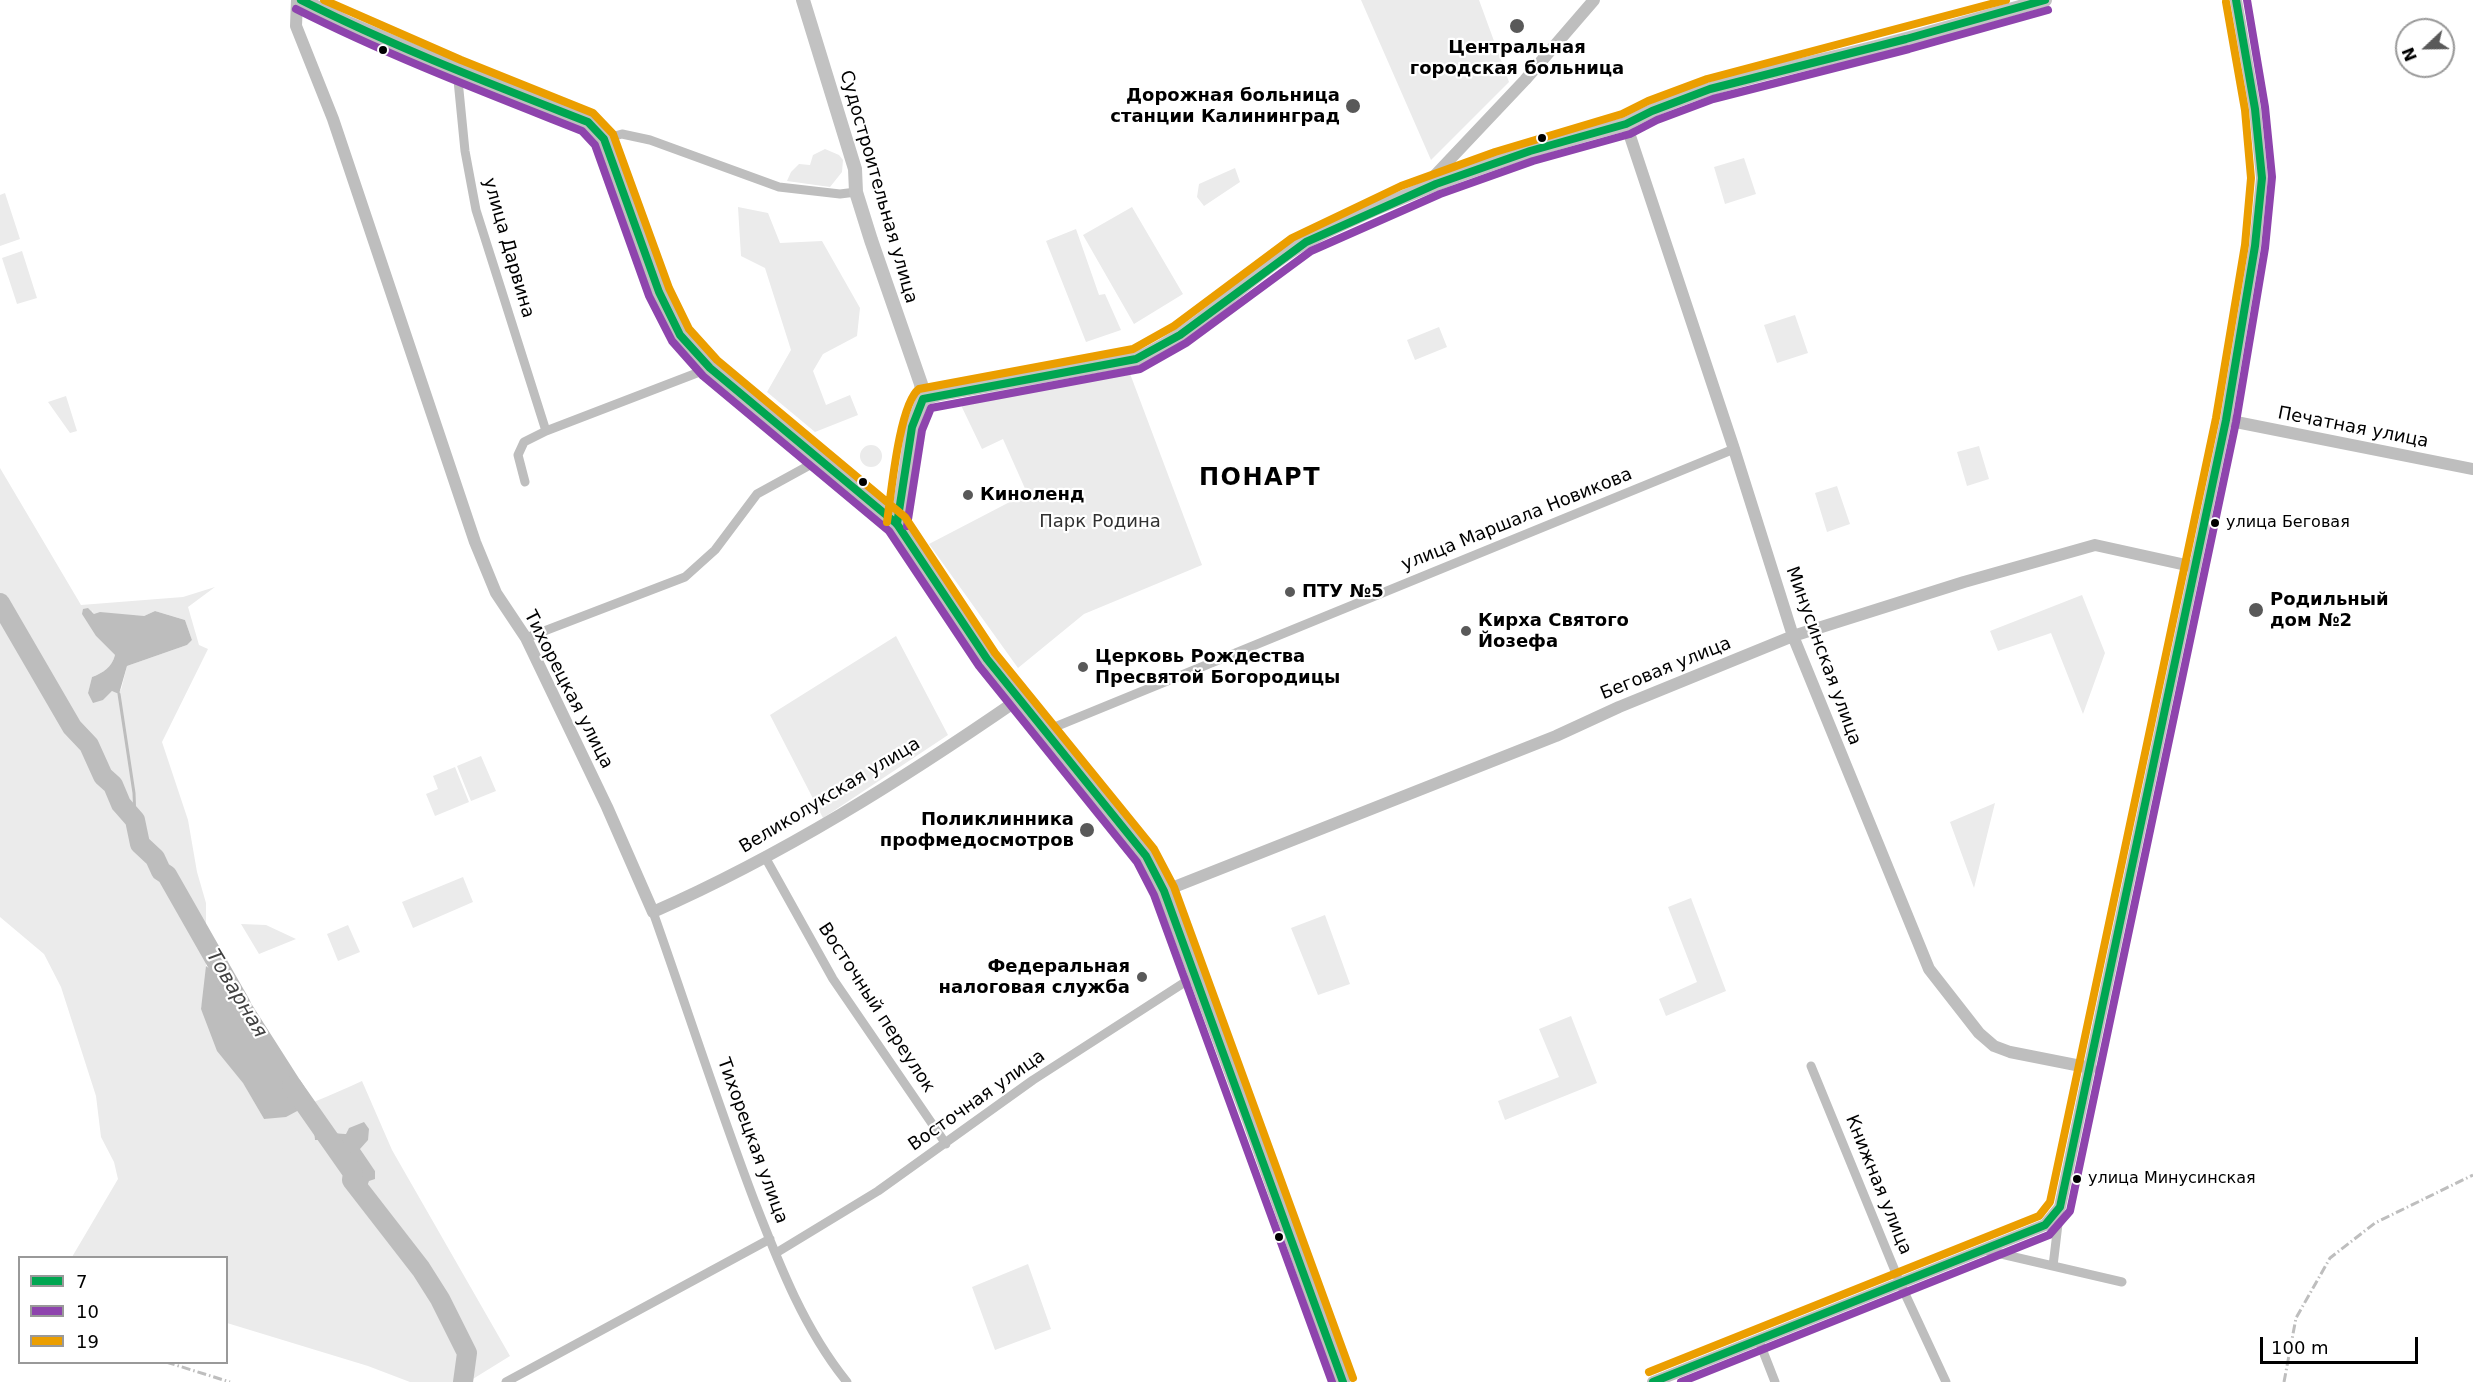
<!DOCTYPE html>
<meta charset="utf-8">
<style>
body{margin:0}
#map{position:relative;width:2473px;height:1382px;overflow:hidden;background:#fff;font-family:"DejaVu Sans",sans-serif}
canvas{display:block}
.legend{position:absolute;left:18px;top:1256px;width:210px;height:108px;box-sizing:border-box;background:#fff;border:2px solid #999;margin:0;padding:8px 10px;list-style:none;font-size:18px;color:#000}
.legend li{display:flex;align-items:center;gap:12px;height:30px}
.legend b{width:30px;border:2px solid #999}
.north{position:absolute;left:2395px;top:18px;width:60px;height:60px;box-sizing:border-box;background:#fff;border:2px solid #999;border-radius:50%;rotate:248deg;font-size:16px;font-weight:700;line-height:24px;text-align:center;color:#000}
.north::after{content:'';display:block;margin:auto;width:21px;height:27px;background:#595959;clip-path:polygon(50% 0,100% 100%,50% 72%,0 100%)}
.scale{position:absolute;left:2260px;top:1337px;width:158px;height:27px;box-sizing:border-box;border:3px solid #000;border-top:0;padding-left:8px;font-size:18px;line-height:21px;white-space:nowrap;color:#000;-webkit-text-stroke:4px #fff;paint-order:stroke}
</style>
<div id="map">
<canvas width="2473" height="1382"></canvas>
<ul class="legend">
<li><b style="height:8px;background:#00a651"></b>7</li>
<li><b style="height:8px;background:#8e44ad"></b>10</li>
<li><b style="height:8px;background:#eb9e00"></b>19</li>
</ul>
<div class="north">N</div>
<div class="scale">100 m</div>
</div>
<script>
const ctx = document.querySelector('canvas').getContext('2d');
ctx.lineJoin = 'round';
function fillPath(path, color) { ctx.fillStyle = color; ctx.fill(path, 'evenodd'); }
function stroke(path, color, width, dash) { ctx.strokeStyle = color; ctx.lineWidth = width; ctx.lineCap = dash ? 'butt' : 'round'; ctx.setLineDash(dash || []); ctx.stroke(path); }
function label(font, color, halo, rows, align = 'center') {
  ctx.font = font + ' "DejaVu Sans",sans-serif'; ctx.lineWidth = 4.5; ctx.setLineDash([]); ctx.textBaseline = 'middle'; ctx.strokeStyle = halo; ctx.fillStyle = color; for (const [text, x, y, turn = 0] of rows) {
    ctx.save(); ctx.translate(x, y); ctx.rotate((+turn || 0) * Math.PI / 180); ctx.textAlign = isNaN(turn) ? turn : align; if (halo) ctx.strokeText(text, 0, 0); ctx.fillText(text, 0, 0); ctx.restore();
  }
}
fillPath(new Path2D(`
 M1361 0H1479L1509 82 1431 160Z
 M825 149 839 155 843 160 842 172 830 187 787 181 791 172 799 164 810 165 813 155Z
 M1744 158 1756 194 1725 204 1714 167Z
 M1235 168 1240 182 1204 206 1197 197 1199 184Z
 M5 193 20 239 0 246V195Z
 M738 207 768 213 780 243 822 241 860 308 857 336 823 354 813 371 826 405 850 395 858 415 815 432 767 392 791 350 765 268 741 256Z
 M1132 207 1183 294 1134 324 1083 235Z
 M1076 229 1099 295 1105 294 1121 330 1086 342 1046 241Z
 M22 251 37 298 17 304 2 258Z
 M1795 315 1808 353 1777 363 1764 325Z
 M1439 327 1447 347 1415 360 1407 340Z
 M1126 363 1202 565 1084 614 1018 668 929 544 1027 493 1003 439 982 449 958 399Z
 M66 396 77 431 70 433 48 402Z
 M860 456a11 11 0 1 1 22 0a11 11 0 1 1-22 0Z
 M1979 446 1989 479 1967 486 1957 452Z
 M0 468 81 605 183 597 215 587 188 607 199 645 208 649 162 742 188 820 197 872 206 903V985L201 1009 264 1119C298 1109 330 1096 362 1081L392 1150 510 1356 468 1382H410L368 1366 227 1323 226 1258 72 1257 118 1179 114 1162 101 1137 96 1096 61 987 44 954 0 917ZM92 610 94 615 144 616 155 611 185 620 192 640 187 645 127 666 121 690 112 691 103 700 88 693 92 677C103 673 112 667 115 655L96 636ZM318 1115 324 1129 334 1133 347 1134 375 1171 369 1181 352 1180C346 1167 334 1150 324 1140H315L312 1117Z
 M1837 486 1850 524 1827 532 1815 493Z
 M2082 595 2105 653 2083 714 2051 633 1998 651 1990 631Z
 M896 636 948 735 823 818 770 715Z
 M481 756 496 791 471 801 457 766Z
 M455 767 469 802 435 816 426 794 438 789 433 776Z
 M1995 803 1974 888 1950 822Z
 M463 877 473 902 413 928 402 902Z
 M1691 898 1726 991 1666 1016 1659 999 1697 982 1668 907Z
 M1325 915 1350 984 1318 995 1291 928Z
 M241 924 266 925 296 939 259 954Z
 M348 925 360 952 338 961 327 934Z
 M1571 1016 1597 1083 1505 1120 1498 1101 1559 1077 1539 1029Z
 M1028 1264 1051 1329 995 1350 972 1287Z`), '#ebebeb');
fillPath(new Path2D(`
 M88 608 94 614 100 612 144 616 155 611 185 620 192 640 187 645 127 666 119 694 112 691 103 700 93 703 88 693 92 677C103 673 112 667 115 655L96 636 82 614 83 609Z
 M206 966 247 997 314 1102 286 1117 264 1119 243 1083 217 1051 201 1009Z
 M318 1115 324 1129 334 1133 346 1134 349 1128 364 1122 369 1129 368 1140 360 1149 375 1171V1179L369 1181 366 1189C346 1176 340 1157 324 1140H315L312 1117Z`), '#bdbdbd');
stroke(new Path2D(`
 M119 694 134 793 135 820`), '#bdbdbd', 3);
stroke(new Path2D(`
 M0 603 72 727 89 745 103 776 113 785 121 804 135 820 140 844 155 858 161 871 167 875 241 1005
 M292 1086 353 1173 352 1180 421 1269 440 1299 467 1353 463 1382`), '#bdbdbd', 20);
stroke(new Path2D(`
 M457 70 465 151 476 210 546 431
 M604 139 622 134 650 140 779 187 840 194 856 192
 M525 482 518 455 524 442 546 431 710 368
 M526 638 685 577 715 550 757 494 808 466 817 457
 M1045 731 1734 449
 M765 857 833 979 946 1144
 M653 912C687 1008 718 1105 754 1200 779 1264 804 1329 847 1382
 M1811 1066 1900 1283 1946 1382
 M1984 1250 2122 1282
 M776 1253 878 1191 1033 1080 1196 975
 M2053 1266 2060 1207
 M1759 1341 1775 1382
 M506 1382 770 1239`), '#bebebe', 9);
stroke(new Path2D(`
 M297 0 296 26 333 119 475 542 496 593 526 638 607 807 653 912C783 855 903 779 1019 699
 M1626 124 1734 449 1793 636 1929 969 1979 1033 1994 1046 2010 1052 2091 1068
 M1422 189 1525 80 1594 0
 M2226 420 2473 469
 M1164 891 1556 736 1619 707 1793 636 1964 582 2095 545 2195 567
 M1653 1382 2045 1225 2060 1207 2226 420 2255 246 2262 178 2255 109 2236 0`), '#bebebe', 12);
stroke(new Path2D(`
 M803 0 855 169 856 192 871 240 921 384 923 399 912 427 897 524
 M923 399 940 394 1136 359C1199 331 1240 283 1297 247 1321 232 1349 221 1375 209 1455 174 1541 146 1626 124 1694 86 1784 70 1860 51 1922 36 1983 17 2045 0`), '#c2c2c2', 14);
stroke(new Path2D(`
 M301 0 349 24 457 70 588 122 604 139 659 292 680 335 710 368 897 524 987 659 1146 856 1164 891 1247 1113 1343 1382`), '#bebebe', 15);
stroke(new Path2D(`
 M166 1362 230 1382
 M2284 1382 2296 1318 2330 1258 2375 1223 2473 1175`), '#bebebe', 3, [9, 3, 1.5, 3]);
stroke(new Path2D(`
 M301 0C394 47 491 84 588 122L604 139 659 292 680 335 710 368 897 524 987 659 1146 856 1164 891 1343 1382
 M897 524 912 427 923 399 1136 359 1180 335 1306 242 1436 184 1530 151 1626 124 1652 111 1710 89 1906 39 2045 0
 M1653 1382 2045 1225 2060 1207 2226 420 2255 246 2262 178 2255 109 2236 0`), '#00a651', 8);
stroke(new Path2D(`
 M296 9C389 56 486 93 582 131L595 145 649 296 672 341 703 376 889 531 979 666 1137 862 1154 895 1332 1382
 M907 526 922 430 931 408 1140 369 1186 343 1311 251 1440 194 1533 161 1630 134 1657 120 1713 99 1909 49 2048 10
 M1681 1382 2049 1235 2070 1211 2236 422 2265 248 2272 177 2265 107 2247 0`), '#8e44ad', 8);
stroke(new Path2D(`
 M324 0 461 60 593 113 613 134 669 288 689 329 717 360 905 517 995 653 1154 849 1174 887 1353 1378
 M887 522C891 496 899 404 919 389L1133 349 1174 326 1292 238 1401 186 1495 152 1622 114 1648 101 1707 79 2006 0
 M1649 1372 2039 1216 2050 1202 2216 418 2245 245 2251 178 2245 110 2226 2`), '#eb9e00', 8);
for (const [x, y, r, color] of [
 [1517,26,8,"#595959"],
 [383,50,5,"#000"],
 [1353,106,8,"#595959"],
 [1542,138,5,"#000"],
 [863,482,5,"#000"],
 [968,495,6,"#595959"],
 [2215,523,5,"#000"],
 [1290,592,6,"#595959"],
 [2256,610,8,"#595959"],
 [1466,631,6,"#595959"],
 [1083,667,6,"#595959"],
 [1087,830,8,"#595959"],
 [1142,977,6,"#595959"],
 [2077,1179,5,"#000"],
 [1279,1237,5,"#000"]
]) { const dot = new Path2D(); dot.arc(x, y, r, 0, 2 * Math.PI); ctx.fillStyle = color; ctx.fill(dot); stroke(dot, '#fff', 2); }
label('16px', '#000', '#fff', [
 ["улица Беговая",2226,523],
 ["улица Минусинская",2088,1179]
], 'left');
label('bold 18px', '#000', '#fff', [
 ["Центральная",1517,48,"center"],
 ["городская больница",1517,69,"center"],
 ["Дорожная больница",1340,96,"right"],
 ["станции Калининград",1340,117,"right"],
 ["Киноленд",980,495],
 ["ПТУ №5",1302,592],
 ["Родильный",2270,600],
 ["дом №2",2270,621],
 ["Кирха Святого",1478,621],
 ["Йозефа",1478,642],
 ["Церковь Рождества",1095,657],
 ["Пресвятой Богородицы",1095,678],
 ["Поликлинника",1074,820,"right"],
 ["профмедосмотров",1074,841,"right"],
 ["Федеральная",1130,967,"right"],
 ["налоговая служба",1130,988,"right"]
], 'left');
label('18px', '#000', '#fff', [
 ["Судостроительная улица",878,187,74],
 ["улица Дарвина",508,248,74],
 ["Печатная улица",2353,428,11],
 ["улица Маршала Новикова",1517,520,-22],
 ["Минусинская улица",1823,656,70],
 ["Беговая улица",1666,669,-22],
 ["Тихорецкая улица",568,690,63],
 ["Великолукская улица",830,796,-31],
 ["Восточный переулок",876,1008,57],
 ["Восточная улица",977,1101,-35],
 ["Тихорецкая улица",752,1141,70],
 ["Книжная улица",1878,1185,68]
]);
label('18px', '#313131', '#fff', [
 ["Парк Родина",1100,522]
]);
label('italic 20px', '#424242', '#fff', [
 ["Товарная",236,994,59]
]);
ctx.letterSpacing = '1.5px';
label('bold 24px', '#000', '#fff', [
 ["ПОНАРТ",1260,479]
]);
ctx.letterSpacing = '0px';
</script>
